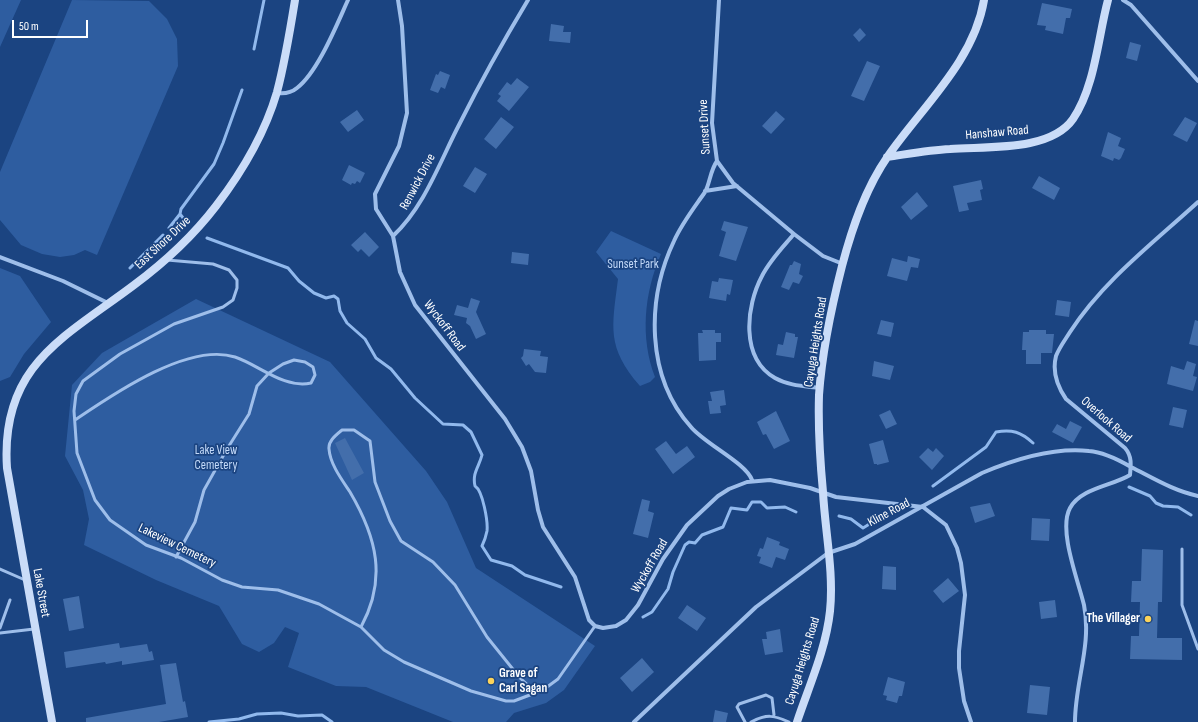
<!DOCTYPE html>
<style>
body{margin:0}
#map{position:relative;width:1198px;height:722px;overflow:hidden;background:#1b4481;font-family:"Sofia Sans Condensed",sans-serif}
canvas{display:block}
.scale{position:absolute;left:12px;top:20px;width:76px;height:18px;box-sizing:border-box;border:2px solid #fff;border-top:0;padding-left:5px;font-size:12px;line-height:14px;white-space:nowrap;color:#fff;-webkit-text-stroke:3px #1b4481;paint-order:stroke}
</style>
<div id="map">
<canvas width="1198" height="722"></canvas>
<div class="scale">50 m</div>
</div>
<script>
const ctx = document.querySelector('canvas').getContext('2d');
ctx.lineJoin = 'round';
function fillPath(path, color) { ctx.fillStyle = color; ctx.fill(path, 'evenodd'); }
function stroke(path, color, width, dash) { ctx.strokeStyle = color; ctx.lineWidth = width; ctx.lineCap = dash ? 'butt' : 'round'; ctx.setLineDash(dash || []); ctx.stroke(path); }
function label(font, color, halo, rows, align = 'center') {
  ctx.font = font + ' "Sofia Sans Condensed",sans-serif'; ctx.lineWidth = 3.5; ctx.setLineDash([]); ctx.textBaseline = 'middle'; ctx.strokeStyle = halo; ctx.fillStyle = color; for (const [text, x, y, turn = 0] of rows) {
    ctx.save(); ctx.translate(x, y); ctx.rotate((+turn || 0) * Math.PI / 180); ctx.textAlign = isNaN(turn) ? turn : align; if (halo) ctx.strokeText(text, 0, 0); ctx.fillText(text, 0, 0); ctx.restore();
  }
}
fillPath(new Path2D(`
 M0 0H21L0 47Z
 M72 0 149 1 167 19 177 39 178 66 97 255 85 250 74 255 60 257 42 254 21 245 0 220V172Z
 M611 231 661 254C644 293 640 338 655 377L650 382 640 386C606 347 612 327 618 279L596 252Z
 M0 268 20 276 51 322 24 354 10 377 0 381Z
 M196 299 330 362 426 471 447 502 476 568 595 646 564 690 546 703 514 713 506 722H453L366 687 336 686 288 667 299 633 285 627 274 643 259 652 242 644 219 606 156 580 84 545 89 519 83 490 65 456 72 385 102 353Z`), '#2e5da0');
stroke(new Path2D(`
 M254 49 264 0
 M187 223 180 214 181 209 214 164 223 143 242 90
 M169 228 180 214
 M207 238 288 268 299 281 314 293 326 298 334 296 338 299 340 311 347 323 365 339 376 358 391 369 415 398 443 424 463 425 471 432 482 455C479 467 472 473 475 486 483 491 488 522 487 531 486 536 484 542 482 546L491 560 512 566 525 575 561 587
 M130 268 163 235
 M933 486 986 447 996 432C1012 429 1021 432 1033 443
 M1129 487 1150 496 1156 503 1163 506 1178 507 1191 515
 M839 516 851 519 863 528 884 515
 M643 617 652 612 668 589 673 572 685 545 689 542 695 543 702 535 723 527 731 508 747 510 752 502H761L767 508 785 507 796 512
 M209 722 239 719 257 714 281 713 298 716 322 715 332 722`), '#91b9ed', 3);
fillPath(new Path2D(`
 M1042 3 1072 9 1070 18H1066L1063 34 1045 30 1046 26 1037 25Z
 M551 24 564 26 563 32H571L570 43 549 41Z
 M860 28 866 35 859 42 853 35Z
 M1130 42 1141 45 1137 61 1126 58Z
 M867 61 880 66 864 101 851 96Z
 M440 71 450 75 445 89 441 87 438 93 430 90 436 74 438 75Z
 M517 78 529 87 509 111 497 101 501 96 498 94 507 82 511 85Z
 M357 110 364 120 348 132 340 122Z
 M776 111 785 119 771 134 762 126Z
 M501 117 514 127 496 149 484 139Z
 M1185 117 1197 123 1187 142 1173 135Z
 M1108 132 1121 138 1118 146 1125 149 1121 158 1119 160 1114 158 1113 161 1101 156Z
 M349 165 365 173 360 183 357 181 355 184 352 183 351 185 342 180Z
 M475 167 487 174 475 193 463 186Z
 M1039 176 1060 188 1054 200 1032 188Z
 M981 180 983 189 980 190 982 200 967 203 969 210 959 212 953 186Z
 M917 192 928 206 911 220 901 207Z
 M724 221 748 227 736 261 719 256 726 232 721 230Z
 M365 232 379 247 369 257 361 249 358 252 351 245Z
 M512 252 529 254 528 265 511 263Z
 M908 256 920 259 918 268 911 267 907 281 887 276 892 258 907 262Z
 M794 261 801 264 799 274 803 276 799 284 793 282 789 290 781 287 790 265H792Z
 M719 278 733 280 730 295 727 294 726 301 709 298 712 281 718 282Z
 M471 298 480 301 476 312 486 334 476 339 470 326 466 323 467 318 454 315 457 305 468 308Z
 M1057 300 1071 302 1069 317 1055 315Z
 M881 320 894 323 891 337 877 334Z
 M1195 320 1198 321V346L1189 344Z
 M702 330H715V333H721V342H716V360L699 361 698 333H703Z
 M1029 330H1046V334H1054L1052 353H1041V364H1026V350H1022L1023 332H1029Z
 M786 332 795 334V337H798L794 358 776 355 778 344 783 345Z
 M524 349 541 351 540 356 548 357 546 373 535 372 529 364 526 366 521 358 523 356Z
 M874 361 894 366 890 380 872 376Z
 M1187 361 1196 364 1193 376 1197 377 1193 391 1167 384 1171 366 1184 370Z
 M724 390 726 405 720 406 721 413 710 414 708 401H712L710 392Z
 M1173 407 1187 410 1183 428 1169 425Z
 M890 410 897 424 886 429 879 415Z
 M776 411 790 441 774 449 766 434 763 435 757 422Z
 M1070 421 1082 427 1073 443 1052 432 1057 424 1066 429Z
 M345 438 364 473 352 480 335 443Z
 M883 440 889 462 877 465V464H874L869 444Z
 M666 441 676 454 687 446 695 457 673 474 655 449Z
 M928 448 933 452 936 448 944 456 932 470 919 457Z
 M642 499 650 501 648 511 654 513 648 538 633 534Z
 M990 503 995 516 975 523 970 507Z
 M1032 518 1050 519 1049 541 1031 540Z
 M767 537 780 542 779 545 789 549 785 560 776 557 772 568 759 563 761 557 757 556 760 548 763 549Z
 M1142 549 1163 550 1162 602H1158L1157 638H1182V660L1130 659 1131 636H1139L1140 602H1131L1132 581H1141Z
 M883 566 896 567V590L882 589Z
 M948 578 959 591 943 603 933 591Z
 M79 596 84 628 69 631 63 599Z
 M1055 600 1057 617 1041 619 1039 602Z
 M687 605 706 618 697 631 678 618Z
 M780 629 783 652 765 655 762 639H767L766 632Z
 M119 643 120 648 147 644 149 652 152 651 154 660 122 665V661L106 664 105 662 66 668 64 652Z
 M642 658 654 672 632 692 620 678Z
 M176 663 183 702 185 701 188 717 159 722H86V718L166 704 160 665Z
 M888 677 905 682 902 696H899L897 703 886 700 887 696 883 695Z
 M1030 685 1050 687 1047 715 1027 713Z
 M715 710 728 713 726 722H713Z`), '#436eab');
stroke(new Path2D(`
 M167 260 213 264 229 270 237 280V288L233 300 223 307 174 324 120 354 83 381 76 394 74 411 77 453 95 500 110 520 146 545 181 558 222 580 242 587 278 590 319 604 361 627 384 650 404 662 471 691 506 701H514L543 690 558 679 595 626
 M75 420C112 395 188 342 235 357 259 365 284 389 311 383L315 375 313 367 305 362 294 360 283 364 269 373 257 386 249 414 227 449 204 490 195 522 176 557
 M1182 549V605L1198 649
 M0 569 25 580
 M361 627C387 579 377 538 350 492 342 480 330 464 329 449 328 441 336 435 342 430H354L370 441 375 482 390 521 401 541 433 562 455 585 487 637 520 678 529 686 543 690
 M0 628 10 600
 M0 633 34 629
 M745 722 737 707 739 704 766 695 772 698 774 715
 M751 722C767 714 773 715 789 722`), '#9ebeea', 3);
stroke(new Path2D(`
 M398 0 402 26 407 113 399 146 375 194 376 209 393 236 400 272 415 305 505 419 522 447 531 471 538 510 543 527 575 577 589 620 595 626 603 628 616 626 626 620 638 605 663 559 687 525 718 496 729 489 747 482 770 480 810 488 836 497 923 507 946 525 957 548 961 563 965 595 959 651V668L964 701 971 722
 M719 0 712 123 717 161 733 183 794 234 823 256 843 264
 M1123 0 1131 5 1198 81
 M277 93C285 94 291 93 297 88 318 72 337 24 348 0
 M717 161C710 171 710 183 705 192 694 208 682 223 674 241 646 300 646 377 691 427 705 444 746 463 752 480
 M705 191 737 186
 M794 234C783 247 770 260 762 276 746 306 740 358 775 378 789 386 805 386 820 388
 M393 236C425 206 440 161 460 123 481 81 504 40 528 0
 M0 257 63 281 108 303
 M634 722 756 607 828 553 855 544 982 473C1015 459 1053 447 1089 451 1104 452 1119 460 1131 467 1153 478 1174 491 1198 496
 M1075 722C1075 682 1092 645 1084 605 1078 580 1058 530 1070 508 1081 488 1112 486 1130 475 1131 465 1132 456 1125 448L1066 399C1057 386 1052 372 1056 356 1059 348 1065 340 1070 332 1103 281 1153 243 1198 202`), '#9ebeea', 4);
stroke(new Path2D(`
 M887 157C908 154 929 150 950 149 986 146 1050 152 1073 119 1095 87 1098 37 1108 0
 M52 722 7 468C0 365 65 337 134 285 165 262 193 236 216 206 242 172 265 133 277 92 285 62 290 31 295 0
 M797 722C809 686 826 649 830 611 834 572 825 531 823 492 820 460 818 427 819 395 822 352 831 309 842 266 852 228 865 189 888 156 922 107 974 61 984 0`), '#cadcf8', 8);
for (const [x, y, r, color] of [
 [1148,619,4,"#fcd35a"],
 [491,681,4,"#fcd35a"]
]) { const dot = new Path2D(); dot.arc(x, y, r, 0, 2 * Math.PI); ctx.fillStyle = color; ctx.fill(dot); stroke(dot, '#1b4481', 1.5); }
label('13px', '#fff', '#1b4481', [
 ["Sunset Drive",705,127,-93],
 ["Hanshaw Road",997,133,-5],
 ["Renwick Drive",418,182,-62],
 ["East Shore Drive",163,243,-43],
 ["Wyckoff Road",444,326,53],
 ["Cayuga Heights Road",816,342,-81],
 ["Overlook Road",1106,420,41],
 ["Kline Road",889,513,-28],
 ["Lakeview Cemetery",177,546,26],
 ["Wyckoff Road",650,566,-60],
 ["Lake Street",41,593,80],
 ["Cayuga Heights Road",803,661,-73]
]);
label('13px', '#c3d9f8', '#1b4481', [
 ["Sunset Park",633,265],
 ["Lake View",216,451],
 ["Cemetery",216,466]
]);
label('bold 13px', '#fff', '#1b4481', [
 ["The Villager",1140,619],
 ["Grave of",499,674,"left"],
 ["Carl Sagan",499,689,"left"]
], 'right');
</script>
